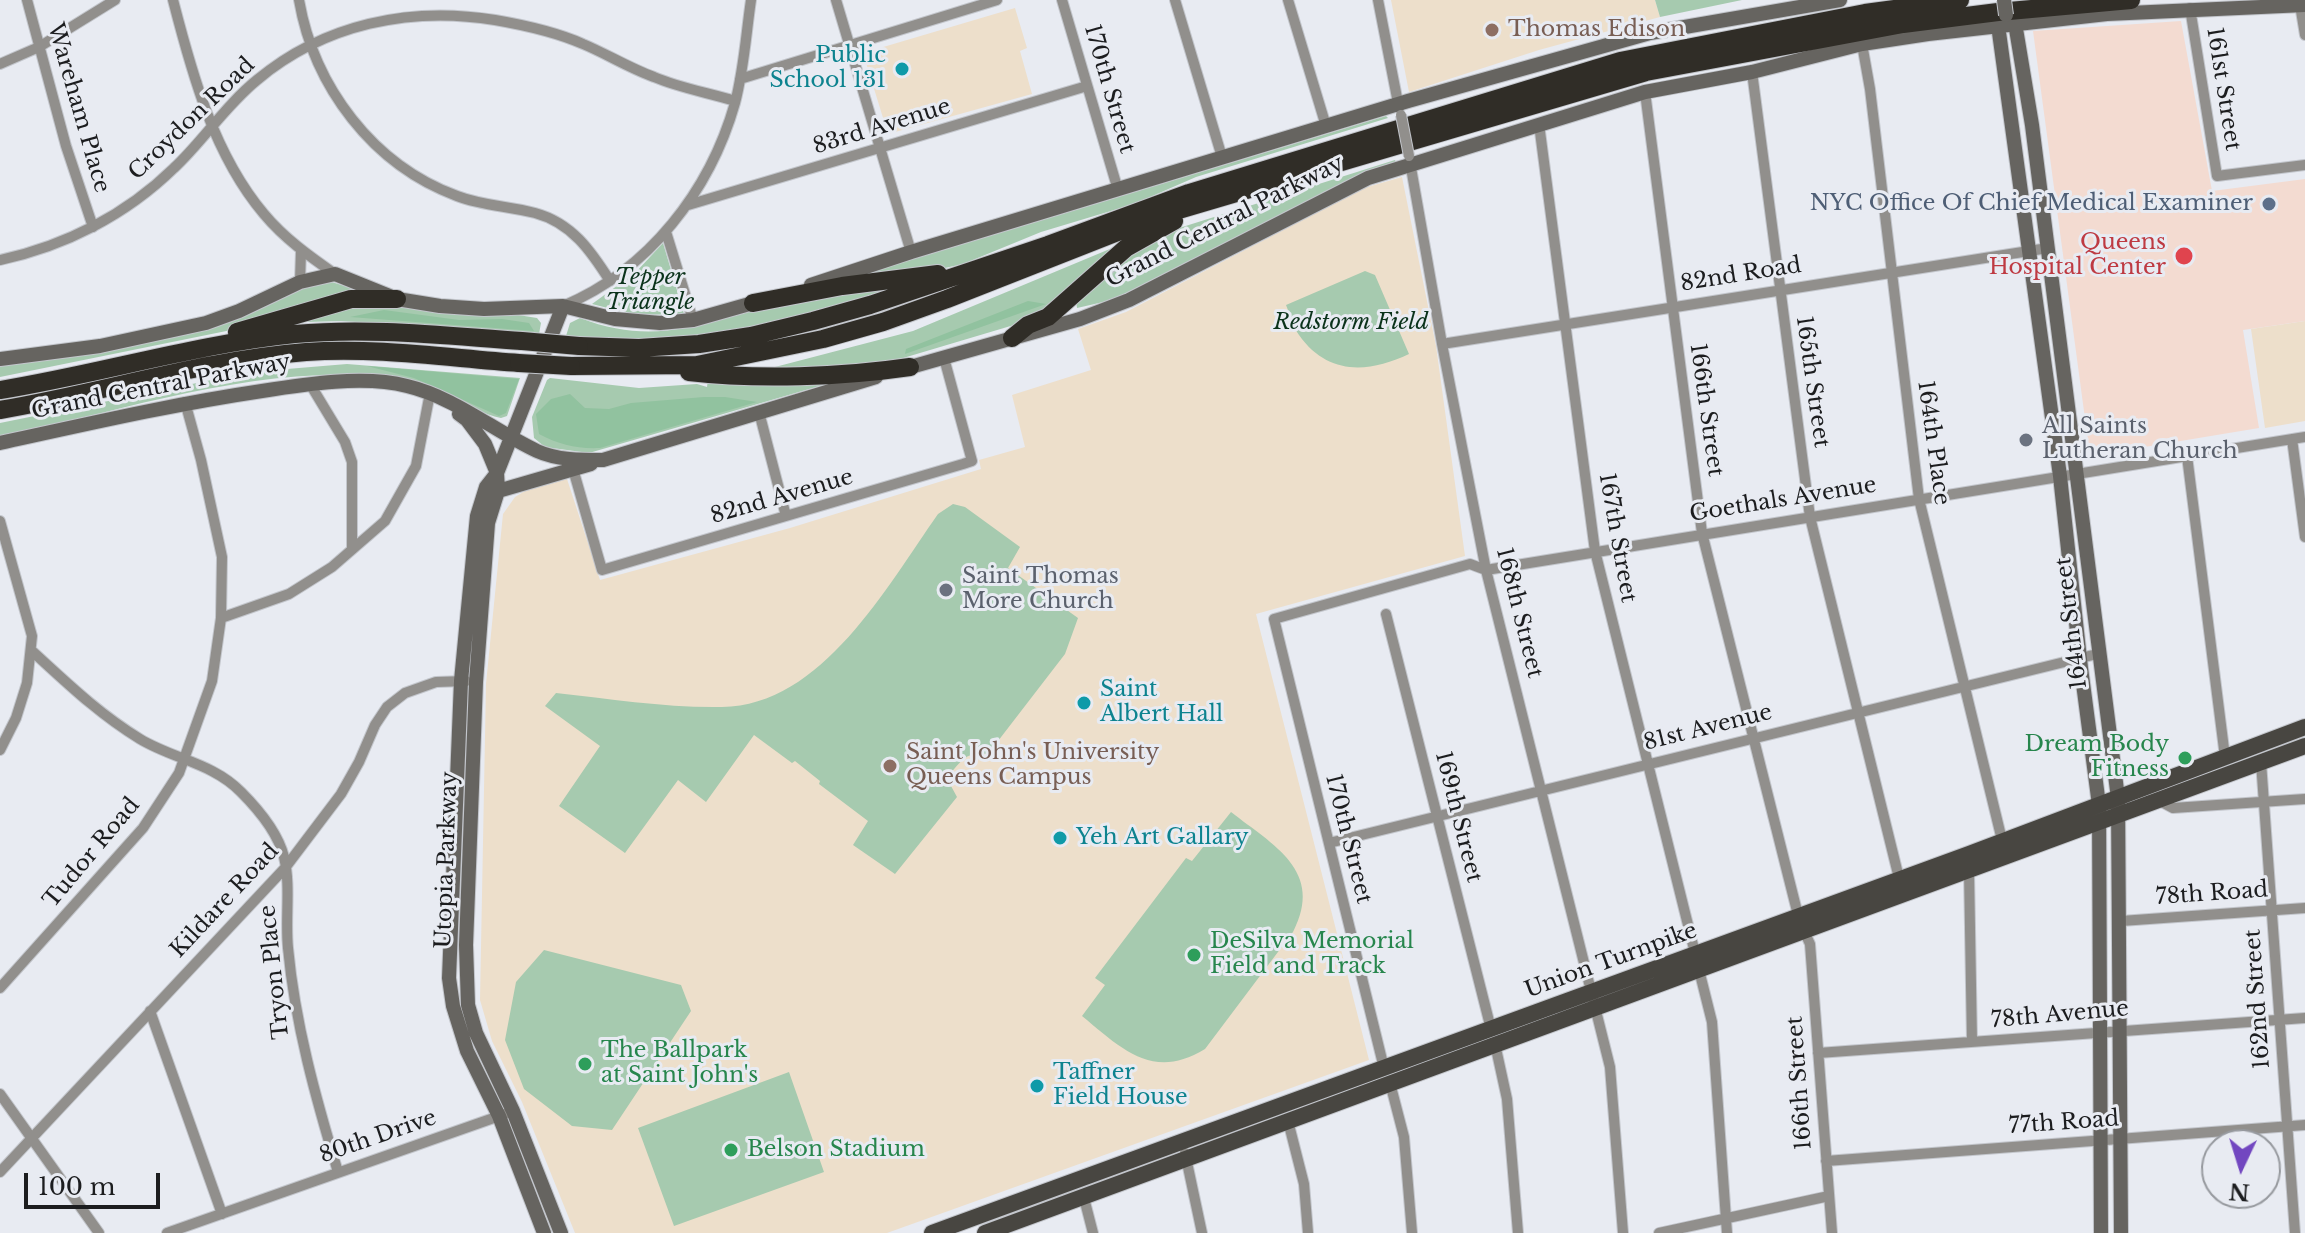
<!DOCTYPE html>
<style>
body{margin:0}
#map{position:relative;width:2305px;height:1233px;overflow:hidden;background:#e8ebf2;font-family:"Libre Baskerville",serif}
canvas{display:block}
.north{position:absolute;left:2201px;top:1129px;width:80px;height:80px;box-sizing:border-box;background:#e8ebf2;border:2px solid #96999e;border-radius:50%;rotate:184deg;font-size:22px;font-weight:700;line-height:32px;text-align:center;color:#1c1d1f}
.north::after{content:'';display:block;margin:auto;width:28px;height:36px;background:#7247c0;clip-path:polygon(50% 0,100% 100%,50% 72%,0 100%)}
.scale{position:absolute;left:24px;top:1173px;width:136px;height:36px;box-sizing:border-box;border:4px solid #1c1d1f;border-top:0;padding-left:10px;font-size:24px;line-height:28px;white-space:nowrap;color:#1c1d1f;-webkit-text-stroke:6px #e8ebf2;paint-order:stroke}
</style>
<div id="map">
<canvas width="2305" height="1233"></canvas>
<div class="north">N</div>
<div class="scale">100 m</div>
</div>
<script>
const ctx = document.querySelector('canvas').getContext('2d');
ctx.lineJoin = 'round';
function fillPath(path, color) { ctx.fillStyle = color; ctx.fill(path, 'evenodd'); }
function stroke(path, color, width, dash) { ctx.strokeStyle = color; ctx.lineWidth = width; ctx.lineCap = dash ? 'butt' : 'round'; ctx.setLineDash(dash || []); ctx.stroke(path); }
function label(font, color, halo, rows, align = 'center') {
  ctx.font = font + ' "Libre Baskerville",serif'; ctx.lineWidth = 6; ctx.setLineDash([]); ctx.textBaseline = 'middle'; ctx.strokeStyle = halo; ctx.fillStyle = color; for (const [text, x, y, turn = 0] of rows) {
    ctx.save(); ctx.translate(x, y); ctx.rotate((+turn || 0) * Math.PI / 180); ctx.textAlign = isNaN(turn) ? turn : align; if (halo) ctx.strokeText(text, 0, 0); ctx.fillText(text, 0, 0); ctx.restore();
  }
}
fillPath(new Path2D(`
 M1391 0H1655L1660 17 1539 50 1409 92Z
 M1015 8 1027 48 1020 51 1032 94 888 134 863 53Z
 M1402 177 1436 346 1465 556 1256 614 1369 1060 887 1233H575L522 1102 492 1041 480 1000 486 684 503 514 515 497 530 488 567 479 600 580 790 528 981 469 979 460 1025 447 1012 395 1091 370 1078 329 1126 312 1364 188Z
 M2305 321V421L2265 428 2251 329Z`), '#eddfcb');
fillPath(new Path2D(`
 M2181 21 2212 191 2305 179V321L2243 330 2259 428 2090 456 2033 31Z`), '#f3dbd1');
fillPath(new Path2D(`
 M1655 0H1742L1660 17Z
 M1386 116 1388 118 1196 177 1134 204 1041 232 963 264 931 271 827 285Z
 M1395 160 1396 162 1333 188 1112 300 1077 308 1076 300 1120 258 1157 235Z
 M1129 241 1048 313 1024 322 873 367 778 371 775 367 913 331Z
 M663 243 684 314 635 315 592 304 636 272Z
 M1365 271 1375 275 1409 354C1369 373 1328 376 1299 335 1293 327 1290 315 1286 305Z
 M328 281 359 290 246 327 0 377V364L112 348Z
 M898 288 805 319 654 344 566 336 570 323 580 318C665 351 720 315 800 297 832 291 866 291 898 288Z
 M360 303 517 312 518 315 537 318 541 323 539 334 341 321 306 322 303 315Z
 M347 364 520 378 507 416 501 418C467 411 440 385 405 380 276 358 126 410 0 437V423L251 372Z
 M550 378 639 388 697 384 707 387 708 379 847 378 589 453 545 447 534 438 532 417 547 380Z
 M953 504 965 507 1020 547 1008 568 1078 618 1065 654 988 754C968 751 962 759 950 774L951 786 957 797 895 874 853 845 868 821 819 784 820 781 795 761 792 763 754 735 706 802 678 780 625 853 559 806 600 746 545 706 556 693C611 699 667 708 722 707 822 706 887 586 938 514Z
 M1231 812C1273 845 1325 871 1293 932L1205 1049C1153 1081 1122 1049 1082 1016L1105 985 1095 978 1186 858 1192 861Z
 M544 950 681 985 691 1011 612 1130 572 1126 524 1089 505 1040 516 982Z
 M789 1072 824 1172 674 1226 638 1128Z`), '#a6caaf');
fillPath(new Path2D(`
 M1028 301 1046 304 905 354 906 349Z
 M384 310 459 320 502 319 529 323 534 331 350 317Z
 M367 366 519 379 506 413 499 416 414 378Z
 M570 394 585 408 609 409 631 403 704 397H725L757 402 600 448C577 449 560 445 539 434L536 414 551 399Z`), '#91c29f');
const street = new Path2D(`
 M27 0 66 146 93 227
 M173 0C192 74 214 155 264 214 284 238 309 256 335 274
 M299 0C314 87 373 165 457 196 483 206 509 206 535 213 572 223 591 251 610 281
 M836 0 911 252
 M1062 0 1118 190
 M1175 0 1222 157
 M1288 0 1326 126
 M1378 0 1399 108
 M2300 5 2305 35
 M2190 8 2217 176 2305 165
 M1862 44 1870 89 1919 499 2002 840
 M0 64 39 47 115 0
 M1752 72 1810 517 1899 878
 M740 79 997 0
 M1645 92 1702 533 1798 915
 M1539 124 1595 551 1695 953
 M1410 162 1442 344 1486 570 1610 1067 1623 1233
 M688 205 1087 86
 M666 232 693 320
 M0 260C65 246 126 215 174 168 203 141 225 106 257 80 324 24 410 6 495 20 524 25 556 32 583 44 607 54 629 68 654 77 680 88 709 93 735 101
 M300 282 301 250
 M563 306C649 270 710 191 735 103 744 69 746 34 751 0
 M1442 344 2048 248
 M310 384 345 442 352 462V549
 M759 412 786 516
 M2292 439 2305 537
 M2187 456 2225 757
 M573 469 602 570 963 464 972 461 944 358
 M0 521 32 636 27 683 16 718 0 750
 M1386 614 1491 1029
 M221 618 289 594 332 567 385 521 416 466 430 393
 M32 651C67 683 99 714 140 739 173 759 213 763 241 792 258 809 278 833 284 857 291 886 285 918 288 948 295 1024 316 1099 338 1172
 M2261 762 2295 1233
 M2160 801 2173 808 2305 799
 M1329 843 2097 654
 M1969 871 1972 1042
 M2121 921 2305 908
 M1804 931 1810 944 1832 1233
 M1699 970 1712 1022 1727 1233
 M0 988 143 828 179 773 212 681 221 618 222 557 201 460 185 402
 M150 1011 222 1214
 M1495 1044 1507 1099 1518 1233
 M1818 1053 2305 1018
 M1384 1068 1274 619 1470 564 1486 570 2305 437
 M1390 1083 1404 1137 1412 1233
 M0 1094 99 1233
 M1288 1121 1304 1184 1308 1233
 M1185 1153 1202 1233
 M1826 1161 2305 1125
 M0 1172 285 868 341 794 359 762 375 725 387 707 405 693 436 682 466 681
 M1084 1198 1093 1233
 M167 1233 505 1114
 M1659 1233 1829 1196`);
const secondary = new Path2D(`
 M811 285 911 252 1408 101 1650 33 1840 0
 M0 359 100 346 206 323 239 311 300 282 335 274 397 299 440 306 484 309 563 306 615 319 660 323 693 320 760 301
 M900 370 1080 319 1129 300 1368 178 1645 92 1752 72 1862 44 1928 34 2107 14 2305 5
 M459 414 467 420 485 444 497 473 498 491 488 523 476 682 466 945 468 1005 476 1033 513 1111 561 1233
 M0 443C87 424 174 404 262 391 306 384 364 375 407 386 454 397 494 431 537 451 557 460 581 460 603 460L876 377
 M498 491 591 464
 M544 1233 499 1116 467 1051 453 1006 449 978 461 681 477 516 486 487 497 473 563 306
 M2101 1233 2099 805 2081 668 2060 476 1998 25 2006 15 2015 23 2032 125 2118 798 2121 1233`);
const primary = new Path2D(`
 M932 1233 1969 854 2305 727
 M985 1233 2305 746`);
const highway = new Path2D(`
 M753 303 842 286 938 274
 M237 332 351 299H397
 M1012 338 1028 325 1048 317 1126 248 1174 221
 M579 346 639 348 699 344 751 336 813 321 870 305 1048 245 1189 193 1620 61 1865 13 1960 0
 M571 366 697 365 823 339 883 322 947 299 1158 216 1646 72 1903 24 1998 12 2131 0
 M689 372C758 380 841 377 910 367
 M0 390C99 374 196 344 295 334 370 327 447 336 522 341
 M0 410C102 393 203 360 306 352 377 347 448 358 519 363`);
stroke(street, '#c3c6cc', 12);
stroke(secondary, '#c3c6cc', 16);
stroke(primary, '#c3c6cc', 18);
stroke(highway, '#c3c6cc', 20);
stroke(street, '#918f8c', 10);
stroke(secondary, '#666460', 14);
stroke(primary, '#484641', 16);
stroke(highway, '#302d27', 18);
const streetBridge = new Path2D(`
 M1401 115 1409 156`);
const secondaryBridge = new Path2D(`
 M2004 0 2006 15`);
const highwayBridge = new Path2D(`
 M522 341 579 346
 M519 363 571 366`);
stroke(streetBridge, '#c3c6cc', 12, []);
stroke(secondaryBridge, '#c3c6cc', 16, []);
stroke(highwayBridge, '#c3c6cc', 20, []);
stroke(streetBridge, '#918f8c', 10);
stroke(secondaryBridge, '#666460', 14);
stroke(highwayBridge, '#302d27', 18);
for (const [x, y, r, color] of [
 [1492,30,8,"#8d6e63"],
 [902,69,8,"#0f9aa8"],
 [2269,204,8,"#5c6f8a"],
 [2184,256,10,"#e0444e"],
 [2026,440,8,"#6b7280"],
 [946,590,8,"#6b7280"],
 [1084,703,8,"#0f9aa8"],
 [2185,758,8,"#2e9e5b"],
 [890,766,8,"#8d6e63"],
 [1060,838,8,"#0f9aa8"],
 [1194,955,8,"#2e9e5b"],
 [585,1064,8,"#2e9e5b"],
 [1037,1086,8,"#0f9aa8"],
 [731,1150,8,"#2e9e5b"]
]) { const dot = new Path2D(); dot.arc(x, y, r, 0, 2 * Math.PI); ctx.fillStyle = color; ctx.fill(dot); stroke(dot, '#e8ebf2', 3); }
label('22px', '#785e54', '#e8ebf2', [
 ["Thomas Edison",1508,30],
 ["Saint John's University",906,753],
 ["Queens Campus",906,778]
], 'left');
label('22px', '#0d838f', '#e8ebf2', [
 ["Public",886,56,"right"],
 ["School 131",886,81,"right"],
 ["Saint",1100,690],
 ["Albert Hall",1100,715],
 ["Yeh Art Gallary",1076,838],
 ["Taffner",1053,1073],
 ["Field House",1053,1098]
], 'left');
label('22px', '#1c1d1f', '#e8ebf2', [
 ["170th Street",1109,89,74],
 ["161st Street",2223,89,81],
 ["Wareham Place",78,108,74],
 ["Croydon Road",192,119,-44],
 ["83rd Avenue",882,127,-17],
 ["Grand Central Parkway",1225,222,-27],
 ["82nd Road",1741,275,-9],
 ["165th Street",1812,382,82],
 ["Grand Central Parkway",161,387,-11],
 ["166th Street",1706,410,82],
 ["164th Place",1933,443,82],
 ["82nd Avenue",782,497,-16],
 ["Goethals Avenue",1783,500,-9],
 ["167th Street",1617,538,80],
 ["168th Street",1519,613,76],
 ["164th Street",2072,623,-97],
 ["81st Avenue",1708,728,-14],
 ["169th Street",1458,817,76],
 ["170th Street",1348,839,76],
 ["Tudor Road",92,853,-50],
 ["Utopia Parkway",447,860,-88],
 ["78th Road",2212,894,-4],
 ["Kildare Road",225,901,-47],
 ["Union Turnpike",1611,961,-20],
 ["Tryon Place",275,972,-96],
 ["162nd Street",2258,999,-94],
 ["78th Avenue",2060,1015,-5],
 ["166th Street",1800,1083,-94],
 ["77th Road",2064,1123,-4],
 ["80th Drive",378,1137,-19]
]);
label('22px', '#4e5e75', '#e8ebf2', [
 ["NYC Office Of Chief Medical Examiner",2253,204]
], 'right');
label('22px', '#be3a42', '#e8ebf2', [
 ["Queens",2166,243],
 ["Hospital Center",2166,268]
], 'right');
label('italic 22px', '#0b331b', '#e8ebf2', [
 ["Tepper",650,278],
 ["Triangle",650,303],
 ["Redstorm Field",1351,323]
]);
label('22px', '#5b616d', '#e8ebf2', [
 ["All Saints",2042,427],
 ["Lutheran Church",2042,452],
 ["Saint Thomas",962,577],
 ["More Church",962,602]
], 'left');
label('22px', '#27864d', '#e8ebf2', [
 ["Dream Body",2169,745,"right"],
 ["Fitness",2169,770,"right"],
 ["DeSilva Memorial",1210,942],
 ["Field and Track",1210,967],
 ["The Ballpark",601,1051],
 ["at Saint John's",601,1076],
 ["Belson Stadium",747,1150]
], 'left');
</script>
